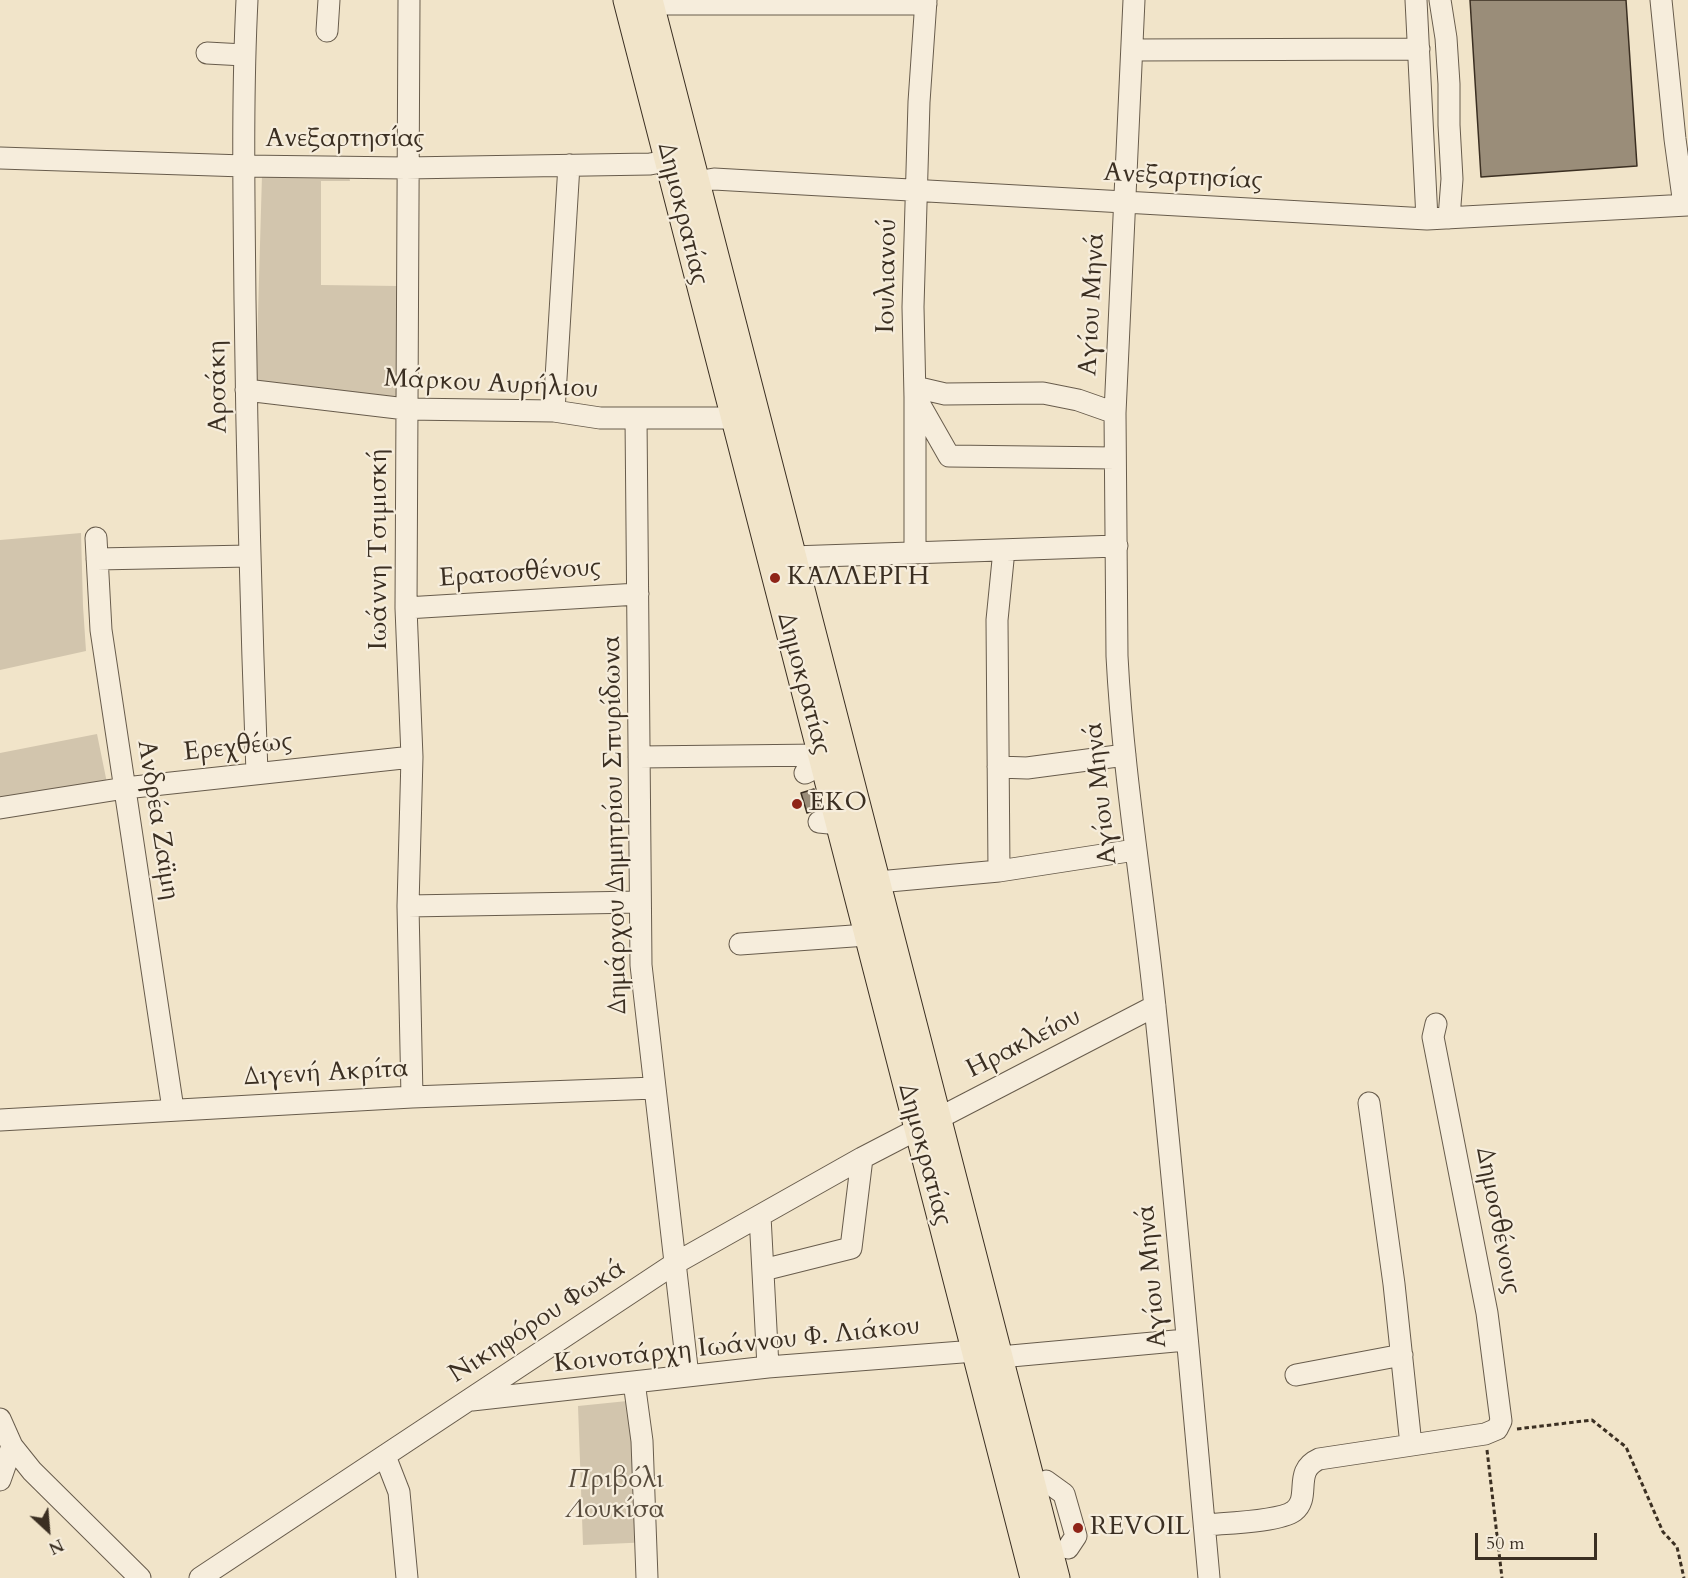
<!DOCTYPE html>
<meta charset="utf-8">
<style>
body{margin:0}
#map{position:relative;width:1688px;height:1578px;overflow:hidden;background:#f1e4c9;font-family:Cardo,serif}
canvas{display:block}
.north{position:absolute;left:18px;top:1500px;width:60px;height:60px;-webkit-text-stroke:4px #f6eddc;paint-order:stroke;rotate:154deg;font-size:16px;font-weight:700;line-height:24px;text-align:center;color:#3b2f22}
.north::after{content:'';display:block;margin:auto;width:21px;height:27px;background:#3b2f22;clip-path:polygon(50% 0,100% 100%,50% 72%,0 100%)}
.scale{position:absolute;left:1475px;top:1533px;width:122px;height:27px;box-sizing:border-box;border:3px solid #3b2f22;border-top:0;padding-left:8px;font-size:18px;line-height:21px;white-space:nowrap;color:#3b2f22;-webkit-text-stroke:4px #f6eddc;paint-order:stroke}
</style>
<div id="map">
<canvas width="1688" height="1578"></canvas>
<div class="north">N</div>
<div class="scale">50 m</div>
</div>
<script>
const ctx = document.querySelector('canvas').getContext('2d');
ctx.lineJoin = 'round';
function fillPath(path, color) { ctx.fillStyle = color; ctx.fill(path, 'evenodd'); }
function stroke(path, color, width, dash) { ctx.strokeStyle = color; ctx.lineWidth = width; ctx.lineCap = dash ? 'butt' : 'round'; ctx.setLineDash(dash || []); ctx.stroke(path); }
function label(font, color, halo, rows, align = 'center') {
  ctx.font = font + ' Cardo,serif'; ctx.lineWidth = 4.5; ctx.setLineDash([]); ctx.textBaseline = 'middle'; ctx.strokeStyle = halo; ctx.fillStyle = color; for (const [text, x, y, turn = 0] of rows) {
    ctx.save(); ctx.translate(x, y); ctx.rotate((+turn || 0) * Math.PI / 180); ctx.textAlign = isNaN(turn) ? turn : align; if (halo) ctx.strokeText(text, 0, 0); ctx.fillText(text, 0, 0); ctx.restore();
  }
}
fillPath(new Path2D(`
 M262 175H349L350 181H321V285L398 286V401L256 383Z
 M81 533 83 606 86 651 0 670V540Z
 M97 734 107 783 0 800V753Z
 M647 1399 652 1542 583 1545 578 1406Z`), '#d2c5ad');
const building = new Path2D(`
 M1470 0H1626L1637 166 1481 177Z
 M814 789 819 809 807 813 801 793Z`);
fillPath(building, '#9a8d79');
stroke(building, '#3b2f22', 1.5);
const minor = new Path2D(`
 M247 0C242 100 244 200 245 300 247 458 251 615 257 773
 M409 0 406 608 412 757 408 906 412 1097
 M1134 0 1115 413 1117 656C1123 774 1143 890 1155 1007 1175 1197 1192 1388 1209 1578
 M1416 0 1427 219
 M1440 0 1446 38 1449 84V125L1452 179 1449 218
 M1661 0 1675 139 1684 205
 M650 4H926
 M327 31 329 0
 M1132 50 1419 49
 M207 53 244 55
 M0 158 244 166 406 168 650 164 683 158
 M683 184 714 179 1427 219 1688 205
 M915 387 945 394 1043 393 1078 400 1115 413
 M246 390 406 409 554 411 600 418H734
 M916 398 949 456 1115 458
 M554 411 569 165
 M636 418 641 965 688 1376
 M96 538 101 630 173 1109
 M915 553V398L913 307 919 102 926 0
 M792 557 1117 546
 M97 559 249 556
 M406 608 638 594
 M639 757 821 755
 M998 767 1027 768 1125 755
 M805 773 823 764
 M0 808 125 788 412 757
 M819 822 839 824
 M999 871 997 620 1004 550
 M878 882 999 871 1135 850
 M408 906 640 902
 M740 944 867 935
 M1369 1103 1394 1284 1411 1445
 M0 1120 412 1097 655 1088
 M760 1216 768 1367
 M763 1270 851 1248 862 1158
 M1000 1357 1186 1340
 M1296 1375 1402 1355
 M634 1382 642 1441 647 1578
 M472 1400 768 1367 975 1351
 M0 1419 12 1446 32 1471 140 1578
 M385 1456 399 1492 407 1578
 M0 1480 12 1446
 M1046 1481 1064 1494 1076 1536 1068 1548
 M1205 1525C1224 1523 1279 1522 1294 1511 1312 1497 1292 1471 1319 1459L1485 1434 1497 1429 1501 1421 1487 1313 1433 1037 1436 1024
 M200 1578 674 1264 862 1158 1155 1006`);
const major = new Path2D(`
 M627 0 1034 1578
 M649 0 1056 1578`);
stroke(minor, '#685c4c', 23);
stroke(major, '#3b2f22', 29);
stroke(new Path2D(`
 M1517 1429 1592 1420 1626 1447 1663 1532 1677 1547 1684 1578
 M1487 1450 1502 1578`), '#3b2f22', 3, [4.5, 3]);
stroke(minor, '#f6eddc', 21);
stroke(major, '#f1e4c9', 27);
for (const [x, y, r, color] of [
 [775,578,6,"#8f2418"],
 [797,804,6,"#8f2418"],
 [1078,1528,6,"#8f2418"]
]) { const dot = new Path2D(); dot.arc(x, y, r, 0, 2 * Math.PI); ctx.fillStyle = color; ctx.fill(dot); stroke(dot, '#f6eddc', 2); }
label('26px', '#3b2f22', '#f6eddc', [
 ["Ανεξαρτησίας",345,140],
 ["Ανεξαρτησίας",1183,178,3],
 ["Δημοκρατίας",682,214,76],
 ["Ιουλιανού",888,276,-89],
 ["Αγίου Μηνά",1093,304,-87],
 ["Μάρκου Αυρήλιου",491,385,3],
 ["Αρσάκη",219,387,-91],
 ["Ιωάννη Τσιμισκή",380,549,-90],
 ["Ερατοσθένους",520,574,-4],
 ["Δημοκρατίας",803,684,75],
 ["Ερεχθέως",238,748,-6],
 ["Αγίου Μηνά",1102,793,-96],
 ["Ανδρέα Ζαϊμη",157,820,81],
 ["Δημάρχου Δημητρίου Σπυρίδωνα",616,825,-91],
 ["Ηρακλείου",1024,1044,-27],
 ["Διγενή Ακρίτα",326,1074,-3],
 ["Δημοκρατίας",924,1155,75],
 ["Δημοσθένους",1497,1221,79],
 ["Αγίου Μηνά",1153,1276,-95],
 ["Νικηφόρου Φωκά",538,1322,-33],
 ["Κοινοτάρχη Ιωάννου Φ. Λιάκου",737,1346,-6]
]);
label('26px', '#3b2f22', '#f6eddc', [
 ["ΚΑΛΛΕΡΓΗ",787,578],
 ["EKO",809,804],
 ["REVOIL",1090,1528]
], 'left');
label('italic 26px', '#594d3e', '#f6eddc', [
 ["Πριβόλι",616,1481],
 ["Λουκίσα",616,1511]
]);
</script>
